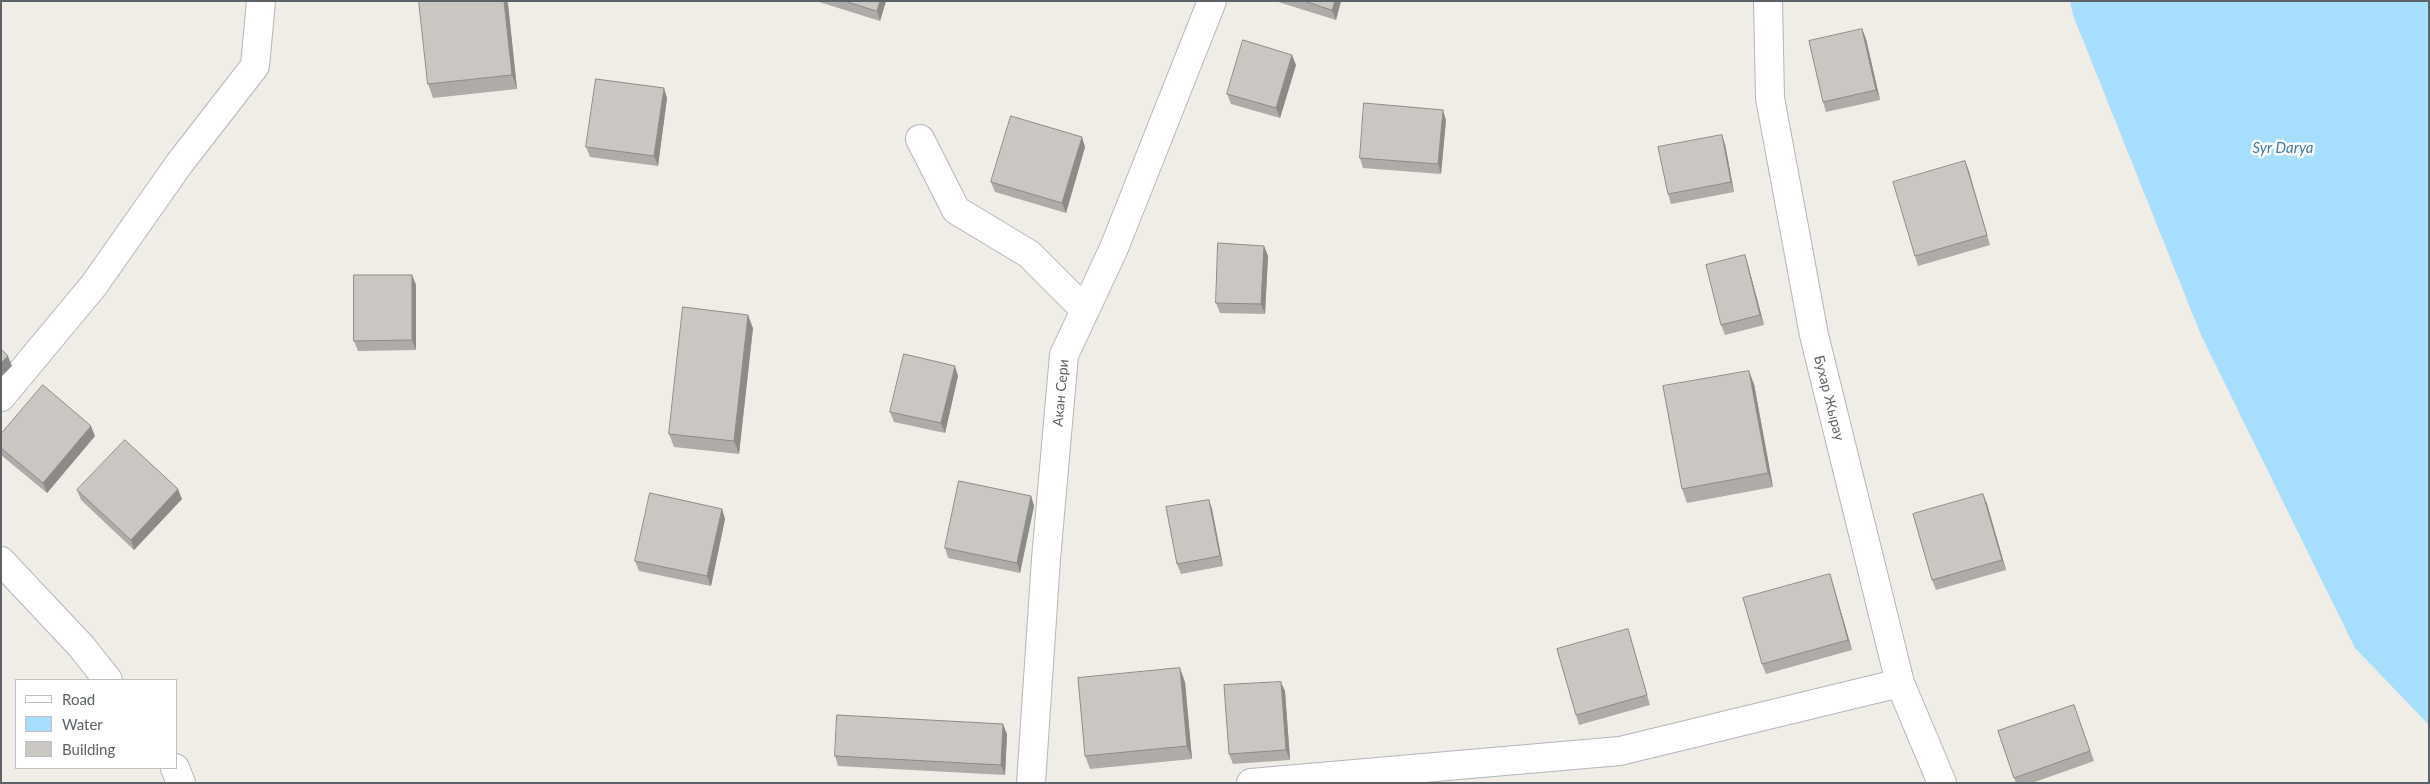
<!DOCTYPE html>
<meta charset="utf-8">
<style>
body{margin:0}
#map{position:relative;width:2430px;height:784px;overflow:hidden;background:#efede6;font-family:Lato,sans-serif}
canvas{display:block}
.frame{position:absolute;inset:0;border:2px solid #5d6266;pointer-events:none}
.legend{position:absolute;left:15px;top:679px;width:162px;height:90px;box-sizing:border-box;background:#fff;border:1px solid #bec0c2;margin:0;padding:6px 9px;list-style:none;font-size:15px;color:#5d6266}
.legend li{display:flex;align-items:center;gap:10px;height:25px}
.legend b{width:25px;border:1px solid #bec0c2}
</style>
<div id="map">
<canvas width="2430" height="784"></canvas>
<div class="frame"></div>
<ul class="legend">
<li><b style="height:6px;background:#fff"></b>Road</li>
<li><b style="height:14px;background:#a7defe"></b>Water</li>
<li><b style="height:14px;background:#cac7c3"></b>Building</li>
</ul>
</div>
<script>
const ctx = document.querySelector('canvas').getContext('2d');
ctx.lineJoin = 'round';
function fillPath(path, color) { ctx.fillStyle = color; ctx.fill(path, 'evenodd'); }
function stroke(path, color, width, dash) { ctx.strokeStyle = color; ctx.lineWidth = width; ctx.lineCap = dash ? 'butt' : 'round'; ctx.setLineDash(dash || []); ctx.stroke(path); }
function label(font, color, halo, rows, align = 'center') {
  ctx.font = font + ' Lato,sans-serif'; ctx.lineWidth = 5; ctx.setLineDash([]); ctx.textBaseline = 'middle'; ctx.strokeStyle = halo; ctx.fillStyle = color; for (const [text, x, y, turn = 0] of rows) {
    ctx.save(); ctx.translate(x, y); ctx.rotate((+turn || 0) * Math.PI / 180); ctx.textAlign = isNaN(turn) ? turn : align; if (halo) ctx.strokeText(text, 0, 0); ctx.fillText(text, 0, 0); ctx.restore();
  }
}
fillPath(new Path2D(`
 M2070 1H2429V725L2355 648 2201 335 2073 15Z`), '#a7defe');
const street = new Path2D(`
 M1768 1 1770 98 1814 335 1900 683 1942 783
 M920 139 956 210 1029 254 1085 310
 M1 397 94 285 179 164 255 66 261 1
 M1 561 81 646 108 680
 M175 768 181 783
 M1031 783 1046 559 1064 355 1114 248 1212 1
 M1251 783 1620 751 1900 683`);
stroke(street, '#b3b6ba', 30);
stroke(street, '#fff', 28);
fillPath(new Path2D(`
 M504 1H507L508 4 517 89 433 98 428 84Z
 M816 1H886L880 21Z
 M1275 1H1341L1336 20Z
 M1862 29 1866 39 1880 100 1826 112 1823 102Z
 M1296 65 1280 118 1231 104 1227 94Z
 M667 98 658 166 590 157 586 147Z
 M1446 120 1441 174 1363 168 1360 158Z
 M1725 144 1734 192 1671 204 1668 194Z
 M1085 147 1066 213 995 192 991 182Z
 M1965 161 1990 245 1918 266 1915 256Z
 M1264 246 1268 256 1265 314 1220 313 1216 303Z
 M1745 255 1748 265 1764 325 1725 335 1721 325Z
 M412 275 416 285V350L358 351 354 341Z
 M753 328 739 454 674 447 669 434Z
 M958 376 945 433 894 422 890 412Z
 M1754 384 1773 487 1687 503 1682 489Z
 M1 434 95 436 47 493 1 455Z
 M77 490 182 499 134 550 81 500Z
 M1983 494 1987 504 2006 570 1936 590 1932 580Z
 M1031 496 1034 506 1020 573 948 558 945 548Z
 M1209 500 1212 509 1223 566 1181 574 1177 564Z
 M722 509 725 519 711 586 639 571 635 561Z
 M1830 574 1833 584 1852 650 1766 674 1762 664Z
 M1628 629 1631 639 1650 705 1579 725 1576 715Z
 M1185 682 1192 759 1090 769 1085 756Z
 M1285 691 1290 760 1233 764 1229 754Z
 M2074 705 2094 761 2032 783H2016L1998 731Z
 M1007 734 1005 775 838 766 835 756Z`), '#aeaba8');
fillPath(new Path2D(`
 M504 1H507L508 4 517 89 512 75Z
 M880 1H886L880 21 877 11Z
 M1335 1H1341L1336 20 1332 10Z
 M1862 29 1866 39 1880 100 1876 90Z
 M1292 55 1296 65 1280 118 1276 108Z
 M664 88 667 98 658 166 654 156Z
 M1443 110 1446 120 1441 174 1438 164Z
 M1722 135 1725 144 1734 192 1731 182Z
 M1082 137 1085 147 1066 213 1062 203Z
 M1965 161 1969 171 1990 245 1987 235Z
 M1264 246 1268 256 1265 314 1261 304Z
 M1745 255 1748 265 1764 325 1760 315Z
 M412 275 416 285V350L412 340Z
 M748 315 753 328 739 454 734 441Z
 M8 356 12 366 1 377V363Z
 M955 366 958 376 945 433 941 423Z
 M1749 371 1754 384 1773 487 1768 473Z
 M91 426 95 436 47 493 43 483Z
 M178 489 182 499 134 550 131 540Z
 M1983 494 1987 504 2006 570 2002 560Z
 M1031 496 1034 506 1020 573 1017 563Z
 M1209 500 1212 509 1223 566 1220 556Z
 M722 509 725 519 711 586 707 576Z
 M1830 574 1833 584 1852 650 1848 640Z
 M1180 668 1185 682 1192 759 1187 746Z
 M1281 682 1285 691 1290 760 1286 750Z
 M1003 724 1007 734 1005 775 1001 765Z`), '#8d8b88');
const building = new Path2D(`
 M419 1H504L512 75 428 84Z
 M845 1H880L877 11Z
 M1305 1H1335L1332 10Z
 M1862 29 1876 90 1823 102 1809 41Z
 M1243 40 1292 55 1276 108 1227 94Z
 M596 79 664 88 654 156 586 147Z
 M1364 103 1443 110 1438 164 1360 158Z
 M1011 116 1082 137 1062 203 991 182Z
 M1722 135 1731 182 1668 194 1658 147Z
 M1965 161 1987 235 1915 256 1893 182Z
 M1218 243 1264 246 1261 304 1216 303Z
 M1745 255 1760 315 1721 325 1706 265Z
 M354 275H412V340L354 341Z
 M683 307 748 315 734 441 669 434Z
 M1 349 8 356 1 363Z
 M904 354 955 366 941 423 890 412Z
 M1749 371 1768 473 1682 489 1663 386Z
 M43 385 91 426 43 483 1 448V434Z
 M125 440 178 489 131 540 77 490Z
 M959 481 1031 496 1017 563 945 548Z
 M650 493 722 509 707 576 635 561Z
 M1983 494 2002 560 1932 580 1913 514Z
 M1209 500 1220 556 1177 564 1166 507Z
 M1830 574 1848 640 1762 664 1743 598Z
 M1628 629 1647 695 1576 715 1557 649Z
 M1180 668 1187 746 1085 756 1078 678Z
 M1281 682 1286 750 1229 754 1224 685Z
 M2074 705 2090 751 2014 778 1998 731Z
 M837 715 1003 724 1001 765 835 756Z`);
fillPath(building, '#cac7c3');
stroke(building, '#8d8b88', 1);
label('14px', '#5d6266', '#fff', [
 ["Акан Сери",1061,393,-85],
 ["Бухар Жырау",1829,398,76]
]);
label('italic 15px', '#407aa8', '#fff', [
 ["Syr Darya",2283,148]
]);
</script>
